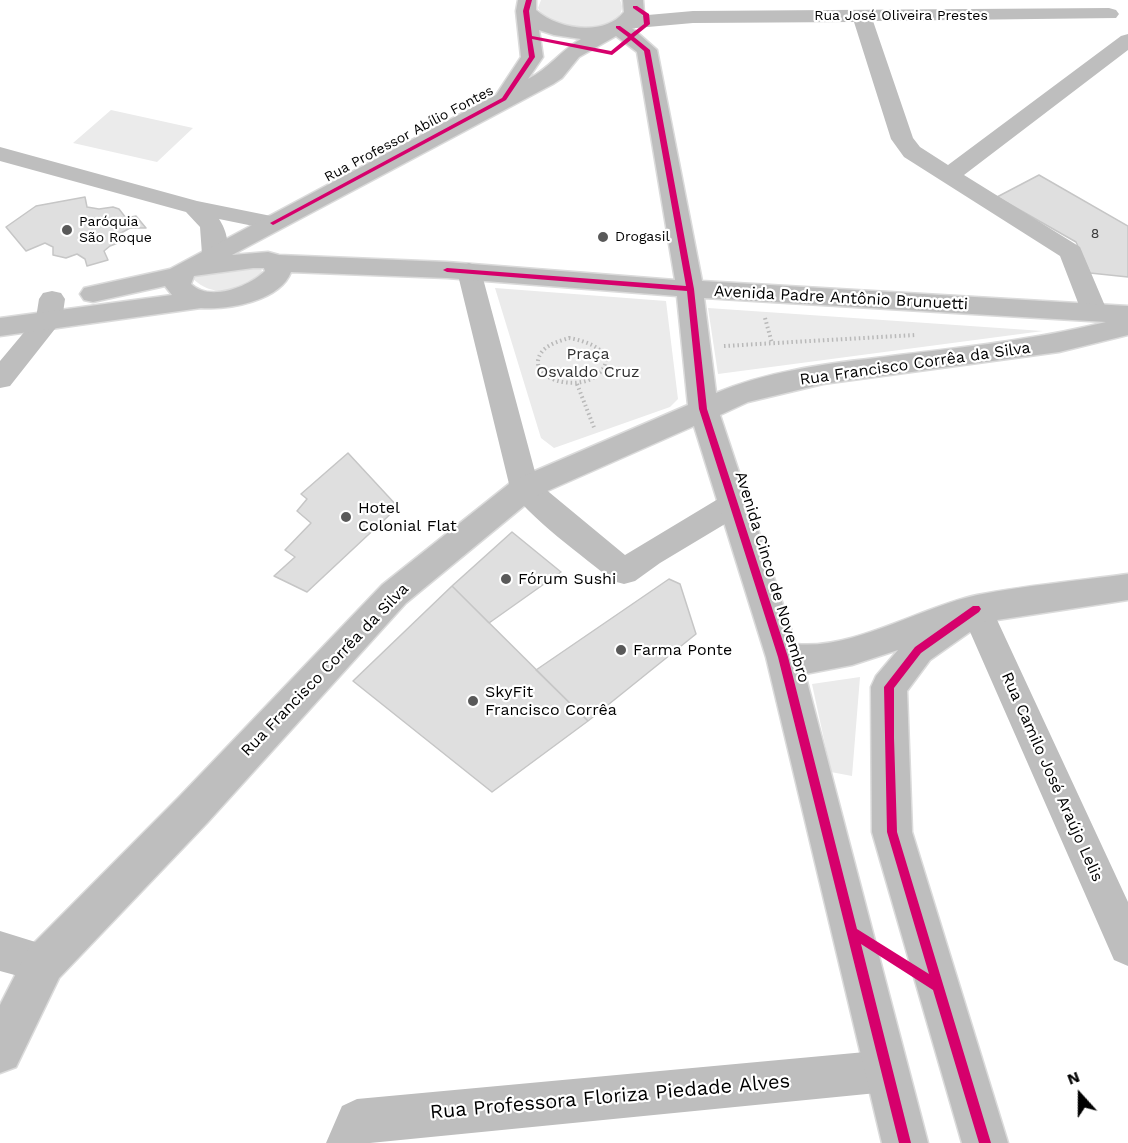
<!DOCTYPE html>
<meta charset="utf-8">
<style>
body{margin:0}
#map{position:relative;width:1128px;height:1143px;overflow:hidden;background:#fff;font-family:"Work Sans",sans-serif}
canvas{display:block}
.north{position:absolute;left:1050px;top:1065px;width:60px;height:60px;-webkit-text-stroke:4px #fff;paint-order:stroke;rotate:339deg;font-size:16px;font-weight:700;line-height:24px;text-align:center;color:#000}
.north::after{content:'';display:block;margin:auto;width:21px;height:27px;background:#000;clip-path:polygon(50% 0,100% 100%,50% 72%,0 100%)}
</style>
<div id="map">
<canvas width="1128" height="1143"></canvas>
<div class="north">N</div>
</div>
<script>
const ctx = document.querySelector('canvas').getContext('2d');
ctx.lineJoin = 'round';
function fillPath(path, color) { ctx.fillStyle = color; ctx.fill(path, 'evenodd'); }
function stroke(path, color, width, dash) { ctx.strokeStyle = color; ctx.lineWidth = width; ctx.lineCap = dash ? 'butt' : 'round'; ctx.setLineDash(dash || []); ctx.stroke(path); }
function label(font, color, halo, rows, align = 'center') {
  ctx.font = font + ' "Work Sans",sans-serif'; ctx.lineWidth = 4.5; ctx.setLineDash([]); ctx.textBaseline = 'middle'; ctx.strokeStyle = halo; ctx.fillStyle = color; for (const [text, x, y, turn = 0] of rows) {
    ctx.save(); ctx.translate(x, y); ctx.rotate((+turn || 0) * Math.PI / 180); ctx.textAlign = isNaN(turn) ? turn : align; if (halo) ctx.strokeText(text, 0, 0); ctx.fillText(text, 0, 0); ctx.restore();
  }
}
fillPath(new Path2D(`
 M541 0H620C636 31 551 38 538 8Z
 M111 110 193 128 157 162 73 143Z
 M259 265 262 271 255 285C232 291 213 297 193 279L196 275Z
 M495 288 666 301 678 399 670 407 554 448 541 438Z
 M708 308 1043 331 718 374Z
 M860 677 852 776 831 772 812 684Z`), '#ebebeb');
const building = new Path2D(`
 M1039 175 1128 226V277L1090 273 1076 242 997 197Z
 M85 197 87 207 99 209 113 207 119 209 126 218 136 216 146 228H130L121 233 123 241 110 246 104 251 108 260 87 266 85 259 77 254 66 258 53 255V247L45 243 26 251 6 227 36 206Z
 M348 453 398 507 307 592 274 576 295 557 285 550 311 523 297 511 307 499 301 494Z
 M512 532 561 572 489 623 452 586Z
 M669 579 680 584 696 634 588 721 536 670Z
 M452 586 588 721 492 792 353 681Z`);
fillPath(building, '#dfdfdf');
stroke(building, '#c6c6c6', 1.5);
const major = new Path2D(`
 M518 0H536V10C557 29 604 37 624 12L623 0H643L644 13 632 28 657 50 702 281 1128 306V335L1059 352 823 384 748 402 720 415 796 644C853 650 921 607 977 595 1027 585 1078 581 1128 574V600L984 622 930 660 907 691 912 832 1008 1143H962L872 832 871 687 876 676 898 650 852 665 805 674 928 1143H882L766 657 694 426 536 496 406 603 207 823 59 978 16 1067 0 1073V1005L29 948 179 797 382 585 514 480 688 405 677 296 447 278 291 272C280 301 229 310 201 308L0 336V318L172 295 165 286 93 302 84 300 80 294 84 288 170 269 496 95 521 57 516 11ZM539 30 554 35 581 39C561 50 549 69 528 79L543 57ZM616 36 637 52 675 280 447 262 279 255 268 252 232 255 553 84 562 78 579 57ZM253 268H264L265 271C248 287 210 302 191 284L194 276ZM704 298 1106 322C1031 341 953 348 876 358 823 364 765 372 716 393Z`);
stroke(major, '#dbdbdb', 3);
stroke(new Path2D(`
 M765 318 772 343
 M569 338C588 341 623 354 596 376 575 392 525 378 541 353 547 344 560 341 569 338Z
 M724 346 915 335
 M577 384 595 430`), '#b9b9b9', 4, [1.5, 3]);
fillPath(new Path2D(`
 M1109 8 1116 10 1119 14 1116 18 873 21 913 138 920 147 948 165 1121 36 1128 34V50L964 175 1080 247 1108 313 1104 319 1095 321 1086 319 1082 313 1060 256 904 157 891 139 854 22 693 23 625 29 618 27 615 23 618 19 625 17 693 11Z
 M0 147 197 201 281 218 285 223 281 228 273 230 219 219C227 231 231 247 223 259L214 261 205 259 202 254 200 227 186 212 0 161Z
 M469 263 478 266 481 271 538 483 625 555 723 496 734 493 745 496 749 504 745 512 660 563 635 581 624 584 613 581C587 559 525 515 510 488L457 271 460 266Z
 M52 291 61 293 65 299 62 320 10 386 0 388V361L36 318 39 299 43 293Z
 M976 596 987 600 992 609 1128 902V966L1114 960 960 609 965 600Z
 M0 931 58 949 64 963 58 977 44 983 0 971Z
 M887 1050 902 1056 908 1071 902 1086 887 1092 370 1143H326L342 1106 357 1099Z`), '#bebebe');
fillPath(major, '#bebebe');
fillPath(new Path2D(`
 M526 0H532L529 11 532 36 611 51 628 37 616 28V26H620L631 34 644 24 643 15 633 8V6H637L649 14 650 24 634 37 650 50 694 289 707 409 788 657 857 929 929 974 887 832 884 687 915 647 973 606H979L981 609 979 612 921 653 894 688V738L897 832 991 1143H979L933 990 861 944 911 1143H899L778 657 699 409 687 291 447 272 443 270 447 268 686 286 644 51 631 40 612 55 532 39 535 57 506 100 275 224 273 225 270 223 502 98 529 57 523 11Z`), '#d6006c');
for (const [x, y, r, color] of [
 [67,230,6,"#595959"],
 [603,237,6,"#595959"],
 [346,517,6,"#595959"],
 [506,579,6,"#595959"],
 [621,650,6,"#595959"],
 [473,701,6,"#595959"]
]) { const dot = new Path2D(); dot.arc(x, y, r, 0, 2 * Math.PI); ctx.fillStyle = color; ctx.fill(dot); stroke(dot, '#fff', 2); }
label('14px', '#000', '#fff', [
 ["Rua José Oliveira Prestes",901,16],
 ["Rua Professor Abílio Fontes",409,134,-28]
]);
label('14px', '#000', '#fff', [
 ["Paróquia",79,222],
 ["São Roque",79,238],
 ["Drogasil",615,237]
], 'left');
label('14px', '#383838', null, [
 ["8",1095,234]
]);
label('16px', '#000', '#fff', [
 ["Avenida Padre Antônio Brunuetti",841,298,3],
 ["Rua Francisco Corrêa da Silva",915,364,-8],
 ["Avenida Cinco de Novembro",772,577,73],
 ["Rua Francisco Corrêa da Silva",325,670,-46],
 ["Rua Camilo José Araújo Lelis",1052,777,66]
]);
label('16px', '#323232', '#fff', [
 ["Praça",588,354],
 ["Osvaldo Cruz",588,372]
]);
label('16px', '#000', '#fff', [
 ["Hotel",358,508],
 ["Colonial Flat",358,526],
 ["Fórum Sushi",518,579],
 ["Farma Ponte",633,650],
 ["SkyFit",485,692],
 ["Francisco Corrêa",485,710]
], 'left');
label('20px', '#000', '#fff', [
 ["Rua Professora Floriza Piedade Alves",610,1097,-5]
]);
</script>
